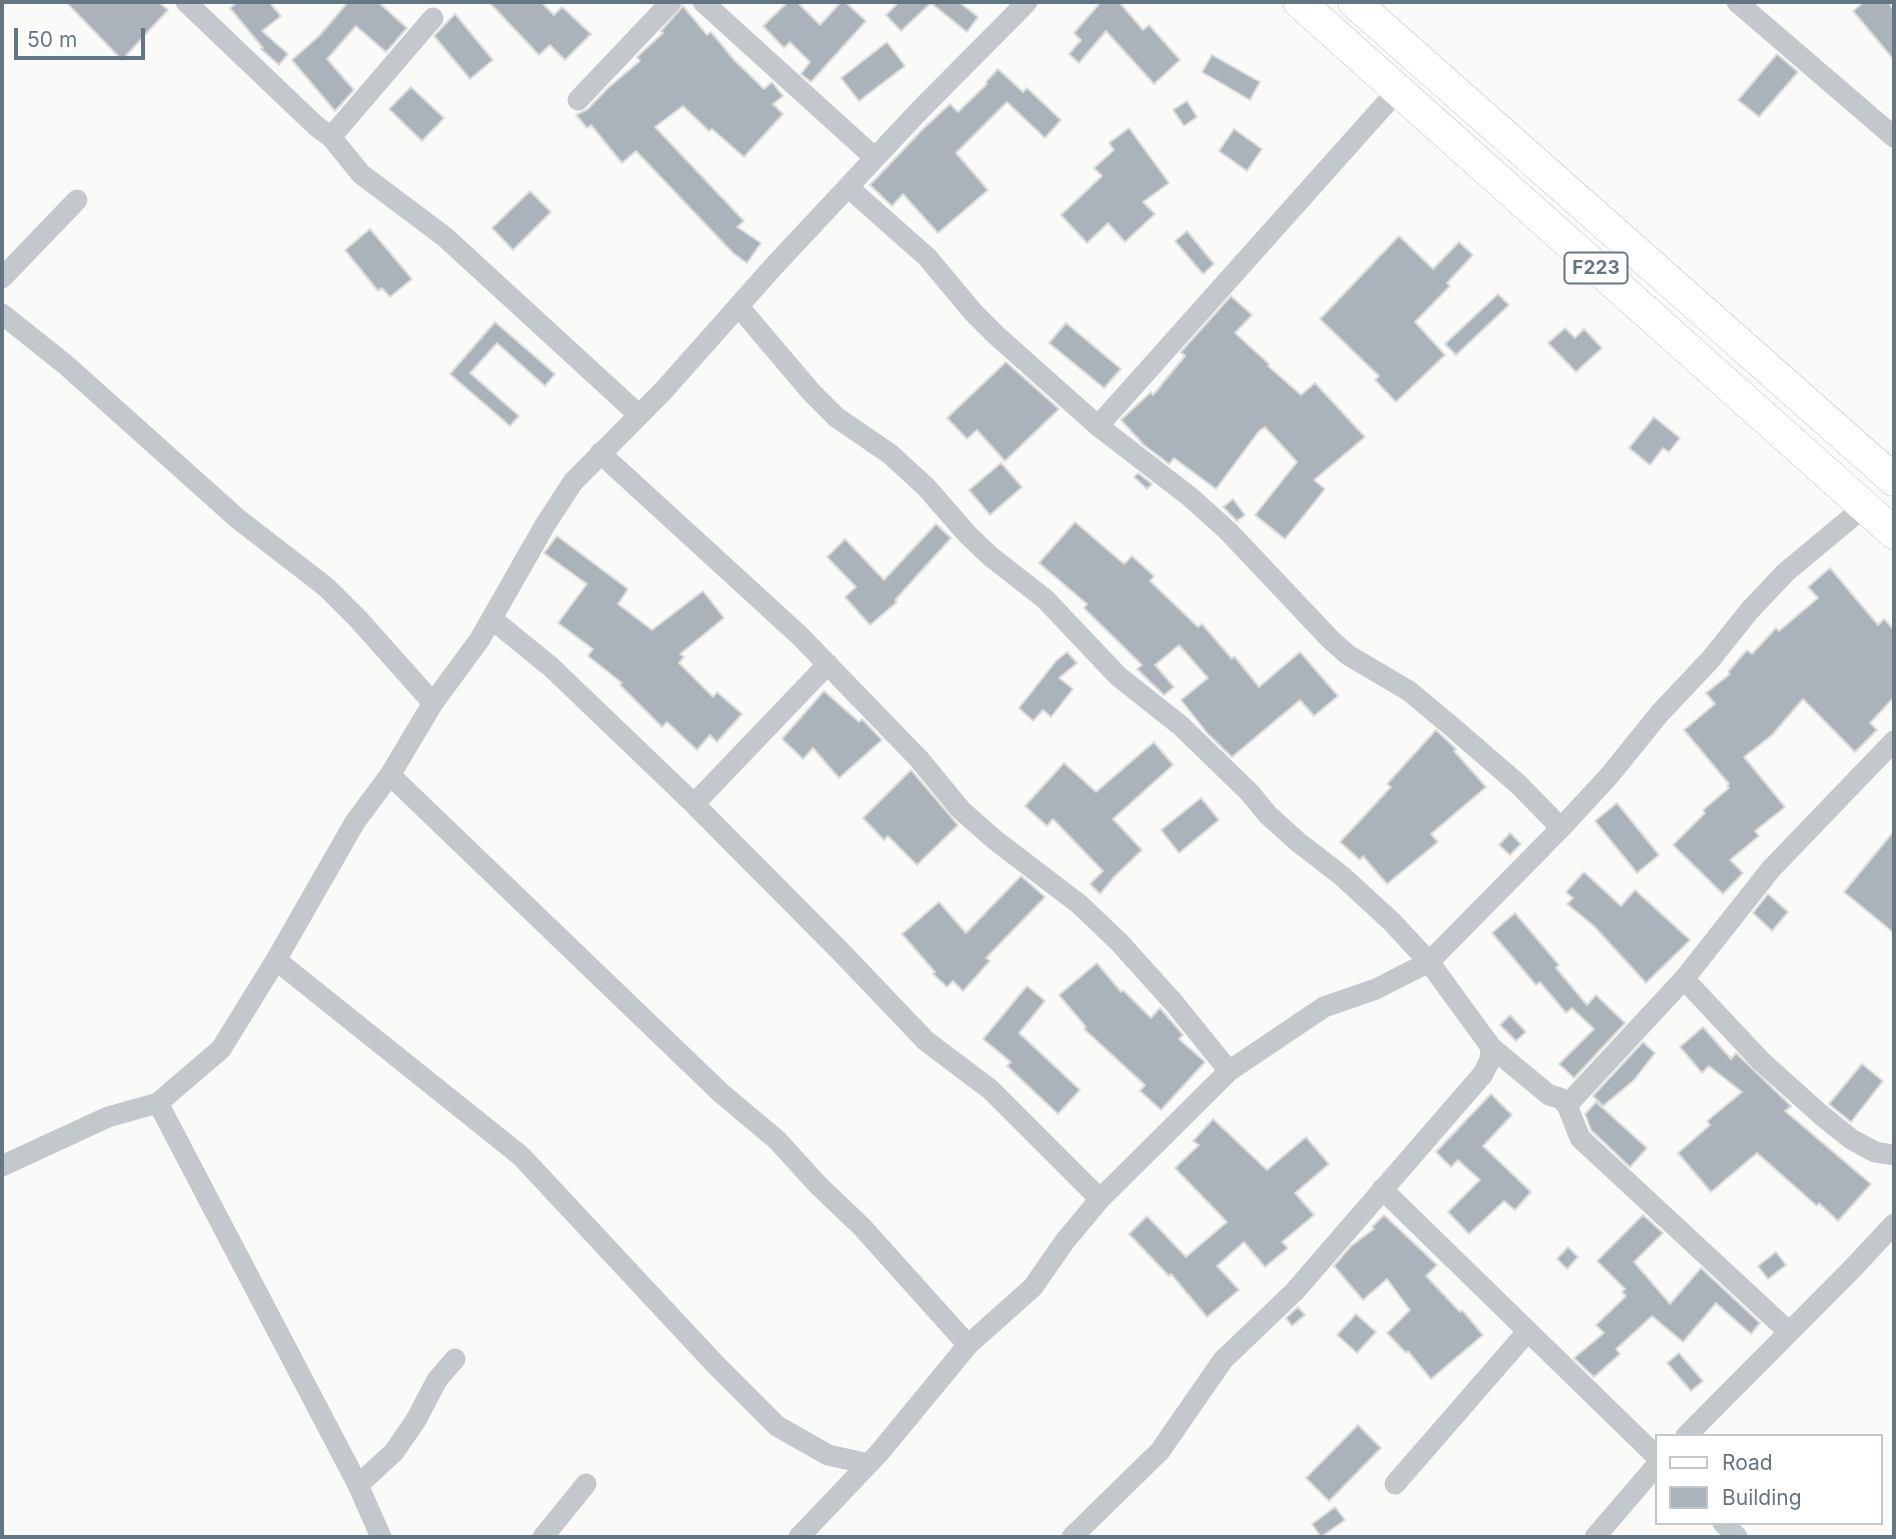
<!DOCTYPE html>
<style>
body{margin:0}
#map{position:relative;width:1896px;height:1539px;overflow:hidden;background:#fafaf8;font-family:Inter,sans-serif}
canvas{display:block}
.frame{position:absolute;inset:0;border:4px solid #657683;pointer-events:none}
.legend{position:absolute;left:1655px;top:1434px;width:228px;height:91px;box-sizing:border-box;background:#fff;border:2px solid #c1c8cd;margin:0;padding:9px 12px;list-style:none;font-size:21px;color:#657683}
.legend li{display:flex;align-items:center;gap:14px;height:35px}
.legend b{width:35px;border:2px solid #c1c8cd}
.scale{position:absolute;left:14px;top:28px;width:131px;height:32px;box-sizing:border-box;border:4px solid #657683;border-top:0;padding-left:9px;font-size:21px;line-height:24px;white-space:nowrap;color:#657683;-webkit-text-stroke:5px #fff;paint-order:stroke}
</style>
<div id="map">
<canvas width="1896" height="1539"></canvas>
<div class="frame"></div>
<ul class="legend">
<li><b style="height:9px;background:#fff"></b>Road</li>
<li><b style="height:19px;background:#aab3b9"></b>Building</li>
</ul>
<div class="scale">50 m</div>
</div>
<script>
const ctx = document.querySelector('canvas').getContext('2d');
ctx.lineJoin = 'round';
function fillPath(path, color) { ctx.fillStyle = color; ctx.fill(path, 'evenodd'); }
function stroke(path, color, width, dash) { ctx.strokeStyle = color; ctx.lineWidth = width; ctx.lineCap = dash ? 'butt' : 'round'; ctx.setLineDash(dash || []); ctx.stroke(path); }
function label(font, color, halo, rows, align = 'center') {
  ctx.font = font + ' Inter,sans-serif'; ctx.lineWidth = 7; ctx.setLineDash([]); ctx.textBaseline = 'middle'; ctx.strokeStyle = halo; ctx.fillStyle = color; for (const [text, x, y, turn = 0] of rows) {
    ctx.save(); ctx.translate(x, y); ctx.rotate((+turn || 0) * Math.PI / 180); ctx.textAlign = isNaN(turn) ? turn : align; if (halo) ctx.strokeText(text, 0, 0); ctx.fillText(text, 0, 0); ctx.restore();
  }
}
const building = new Path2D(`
 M66 2H158L168 10 122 60Z
 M238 2H269L281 16 262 31 288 54 279 65 261 49 263 48 230 8Z
 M348 2H378L407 28 386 52 356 26 327 59 354 90 335 111 292 60 320 35Z
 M489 2H541L554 15 562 7 591 34 565 60 550 45 539 55Z
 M788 2H797L820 25 841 2H845L866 21 811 82 801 74 810 62 790 42 784 48 763 26Z
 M899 2H959L978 17 967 32 931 3 901 31 886 15Z
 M1101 2H1119L1143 30 1149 25 1180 60 1154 84 1106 31 1079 63 1069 54 1081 40 1074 33Z
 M1864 2H1888L1894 10V60L1853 11Z
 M683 6 707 35 711 32 735 61 764 89 772 82 783 96 773 104 783 114 744 157 712 129 709 131 683 106 655 127 744 221 737 227 761 243 747 263 733 253 636 151 622 163 591 125 587 128 576 115 588 109 608 88 640 61 637 57 663 33 661 31Z
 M455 14 493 60 470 79 434 36Z
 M887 42 905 66 859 101 841 78Z
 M1777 54 1798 72 1759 117 1738 100Z
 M1212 55 1260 82 1250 100 1202 72Z
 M998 69 1023 92 1027 88 1061 120 1045 138 1007 102 956 153 988 190 938 233 903 194 892 206 870 185 923 129 950 104 958 112 987 84 986 82Z
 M411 87 444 118 422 141 389 109Z
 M1187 101 1197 117 1184 126 1173 110Z
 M1129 128 1169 183 1143 202 1155 214 1125 242 1108 223 1087 243 1061 215 1102 176 1094 168 1114 150 1109 143Z
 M1234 129 1262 149 1247 171 1219 151Z
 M530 191 551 212 513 250 492 228Z
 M370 229 412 279 390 297 382 288 378 291 345 250Z
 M1187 231 1214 264 1203 274 1175 241Z
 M1399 236 1433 269 1459 242 1473 255 1447 283 1450 286 1415 322 1445 355 1396 402 1375 380 1379 376 1320 319Z
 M1498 294 1509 305 1456 355 1445 344Z
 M1231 296 1252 315 1235 333 1269 364 1268 366 1301 395 1315 383 1365 437 1314 480 1325 489 1285 539 1255 515 1297 462 1265 427 1259 431 1216 489 1174 458 1169 464 1144 445 1121 420 1151 392 1153 395 1185 356 1181 352Z
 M495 322 555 374 545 386 497 343 470 373 519 416 510 426 450 374Z
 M1066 323 1121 369 1104 388 1049 343Z
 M1565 328 1575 338 1584 329 1602 348 1576 372 1548 343Z
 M1006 362 1059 409 1005 461 977 430 967 439 947 418Z
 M1654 417 1680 438 1669 452 1663 448 1650 465 1629 448Z
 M1001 463 1022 487 990 515 969 490Z
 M1138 473 1152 484 1147 489 1134 477Z
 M1233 499 1245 515 1237 521 1223 507Z
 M1075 522 1124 564 1132 556 1154 576 1150 581 1198 627 1202 624 1232 659 1234 656 1259 687 1300 652 1338 696 1314 716 1300 700 1232 757 1208 734 1181 700 1208 678 1179 645 1155 665 1174 687 1164 695 1137 669 1142 665 1084 608 1087 604 1039 563Z
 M936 524 951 538 895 600 897 602 870 625 845 597 856 587 827 557 845 539 884 580Z
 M557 536 628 589 618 604 652 630 703 591 724 618 680 654 684 657 679 663 713 697 717 692 742 714 717 742 710 735 697 750 667 722 662 727 620 685 622 683 588 656 593 649 558 623 587 584 544 553Z
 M1830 568 1878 625 1884 619 1894 630V697L1870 723 1877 730 1855 752 1803 699 1772 735 1744 757 1785 807 1755 831 1759 836 1730 860 1743 873 1723 894 1673 845 1705 813 1703 810 1729 788 1727 786 1729 784 1684 730 1715 704 1706 693 1730 674 1728 672 1747 650 1752 654 1776 628 1779 631 1818 598 1808 587Z
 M1067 652 1077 663 1059 678 1073 689 1051 717 1043 710 1033 721 1019 708 1056 661Z
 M824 691 859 722 862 719 882 740 839 778 813 748 803 759 782 739Z
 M1436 730 1456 749 1454 751 1486 787 1431 834 1438 842 1387 884 1363 856 1360 860 1340 842 1391 787 1387 784Z
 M1154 742 1173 765 1113 819 1142 850 1114 877 1100 894 1090 884 1103 871 1053 819 1047 826 1025 806 1064 763 1096 792Z
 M911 770 958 825 917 865 888 836 884 840 863 818Z
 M1201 798 1219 820 1179 853 1161 830Z
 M1617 803 1659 855 1637 873 1595 821Z
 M1894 831V933L1844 892Z
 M1510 833 1521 844 1510 855 1499 845Z
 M1584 872 1621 906 1635 890 1690 940 1646 983 1594 926 1567 904 1573 898 1566 892Z
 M1021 876 1045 897 986 958 990 961 963 991 953 981 947 987 933 974 935 972 902 934 939 902 966 933Z
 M1768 894 1788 912 1772 931 1753 913Z
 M1515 913 1559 965 1556 968 1587 1005 1596 995 1625 1023 1574 1078 1559 1064 1594 1029 1572 1008 1566 1013 1540 982 1536 985 1492 933Z
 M1097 963 1121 992 1123 990 1151 1018 1160 1008 1183 1035 1179 1039 1205 1062 1161 1110 1140 1091 1145 1085 1084 1029 1086 1027 1059 995Z
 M1027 986 1045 1001 1019 1033 1080 1090 1058 1114 1007 1066 1011 1062 983 1039Z
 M1510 1015 1526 1032 1516 1041 1500 1025Z
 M1703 1027 1731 1059 1736 1053 1789 1104 1791 1106 1785 1111 1871 1184 1838 1221 1819 1203 1817 1206 1757 1153 1711 1192 1678 1153 1710 1125 1707 1121 1742 1092 1709 1066 1702 1073 1680 1047Z
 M1643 1042 1655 1053 1634 1080 1603 1106 1593 1096Z
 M1862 1064 1883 1081 1851 1122 1829 1104Z
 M1491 1094 1512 1115 1483 1146 1531 1192 1515 1210 1504 1201 1469 1234 1448 1212 1480 1180 1458 1160 1451 1167 1436 1152Z
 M1596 1102 1647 1148 1630 1167 1591 1130 1585 1114Z
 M1213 1119 1267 1170 1306 1137 1329 1164 1295 1193 1314 1215 1282 1242 1288 1248 1265 1267 1244 1242 1217 1266 1239 1290 1207 1317 1171 1274 1169 1276 1129 1234 1147 1216 1186 1257 1227 1222 1175 1168 1199 1145 1193 1141Z
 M1384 1215 1437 1265 1426 1276 1460 1312 1462 1310 1483 1335 1431 1379 1408 1351 1406 1353 1387 1333 1410 1310 1387 1279 1363 1300 1334 1266 1351 1246 1374 1229 1372 1227Z
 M1643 1215 1663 1233 1634 1262 1670 1304 1701 1268 1760 1323 1751 1334 1716 1303 1683 1342 1652 1316 1616 1349 1620 1354 1594 1377 1574 1358 1604 1333 1596 1325 1626 1296 1622 1292 1625 1289 1597 1261Z
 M1568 1247 1578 1257 1567 1269 1557 1259Z
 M1776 1252 1786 1265 1768 1279 1758 1266Z
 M1298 1307 1305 1315 1292 1326 1286 1318Z
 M1356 1314 1376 1332 1357 1353 1337 1335Z
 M1679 1353 1703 1381 1691 1391 1667 1363Z
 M1358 1425 1381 1448 1329 1501 1306 1478Z
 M1335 1507 1345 1520 1321 1537 1312 1524Z`);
fillPath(building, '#aab3b9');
stroke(building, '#dcdcda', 2);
const primary = new Path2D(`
 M1299 2 1894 533
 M1354 2 1894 480`);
stroke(primary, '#b5babe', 33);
stroke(new Path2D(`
 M186 2 316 126 331 137 361 174 445 237 639 415
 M703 2 875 158
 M1737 2 1894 137
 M578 100 671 2
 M331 137 433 18
 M849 188 927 257 973 312 997 336 1098 426 1189 496 1228 531 1331 640 1348 655 1409 691 1451 726 1518 784 1561 828
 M2 278 77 200
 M739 307 812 393 836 417 890 454 926 487 968 535 990 556 1045 599 1118 676 1181 726 1249 792 1268 815 1298 842 1342 876 1392 922 1429 962 1491 1047 1490 1060 1483 1074 1295 1291 1223 1360 1160 1451 1072 1537
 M2 314 66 365 238 519 326 587 359 620 433 703
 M1098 426 1398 90
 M600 453 800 636 919 759 961 810 995 840 1079 904 1119 942 1174 1003 1229 1071
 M492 619 551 667 694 804 842 953 926 1041 991 1090 1100 1199
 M390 775 721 1093 777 1140 819 1186 862 1227 968 1345
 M694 804 828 664
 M276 960 521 1156 715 1364 777 1426 828 1455 869 1464
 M1684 979 1761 1061 1820 1114 1851 1139 1875 1152 1894 1155
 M1491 1047 1549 1095 1560 1098 1567 1105 1684 979 1771 869 1894 741
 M158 1103 358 1485 381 1537
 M1567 1105 1580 1138 1789 1332
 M2 1166 108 1117 158 1103 221 1049 276 960 355 822 390 775 433 703 480 639 545 525 573 482 664 390 774 266 919 111 1027 2
 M1382 1189 1656 1456
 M1686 1436 1853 1268 1894 1224
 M1395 1484 1528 1331
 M358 1485 394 1452 416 1420 437 1380 455 1359
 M1723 1523 1737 1537
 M543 1537 586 1484
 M799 1537 879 1453 968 1345 1033 1287 1065 1241 1100 1199 1229 1071 1324 1007 1376 989 1429 962 1561 828 1609 776 1660 713 1710 660 1750 610 1786 572 1864 507
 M1595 1537 1656 1466`), '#c3c8cc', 21);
stroke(primary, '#fff', 32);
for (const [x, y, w] of [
 [1596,268,63]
]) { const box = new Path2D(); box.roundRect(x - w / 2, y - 15.5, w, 31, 5); ctx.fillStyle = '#fff'; ctx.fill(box); stroke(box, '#657683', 2); }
label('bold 19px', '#657683', null, [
 ["F223",1596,268]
]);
</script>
